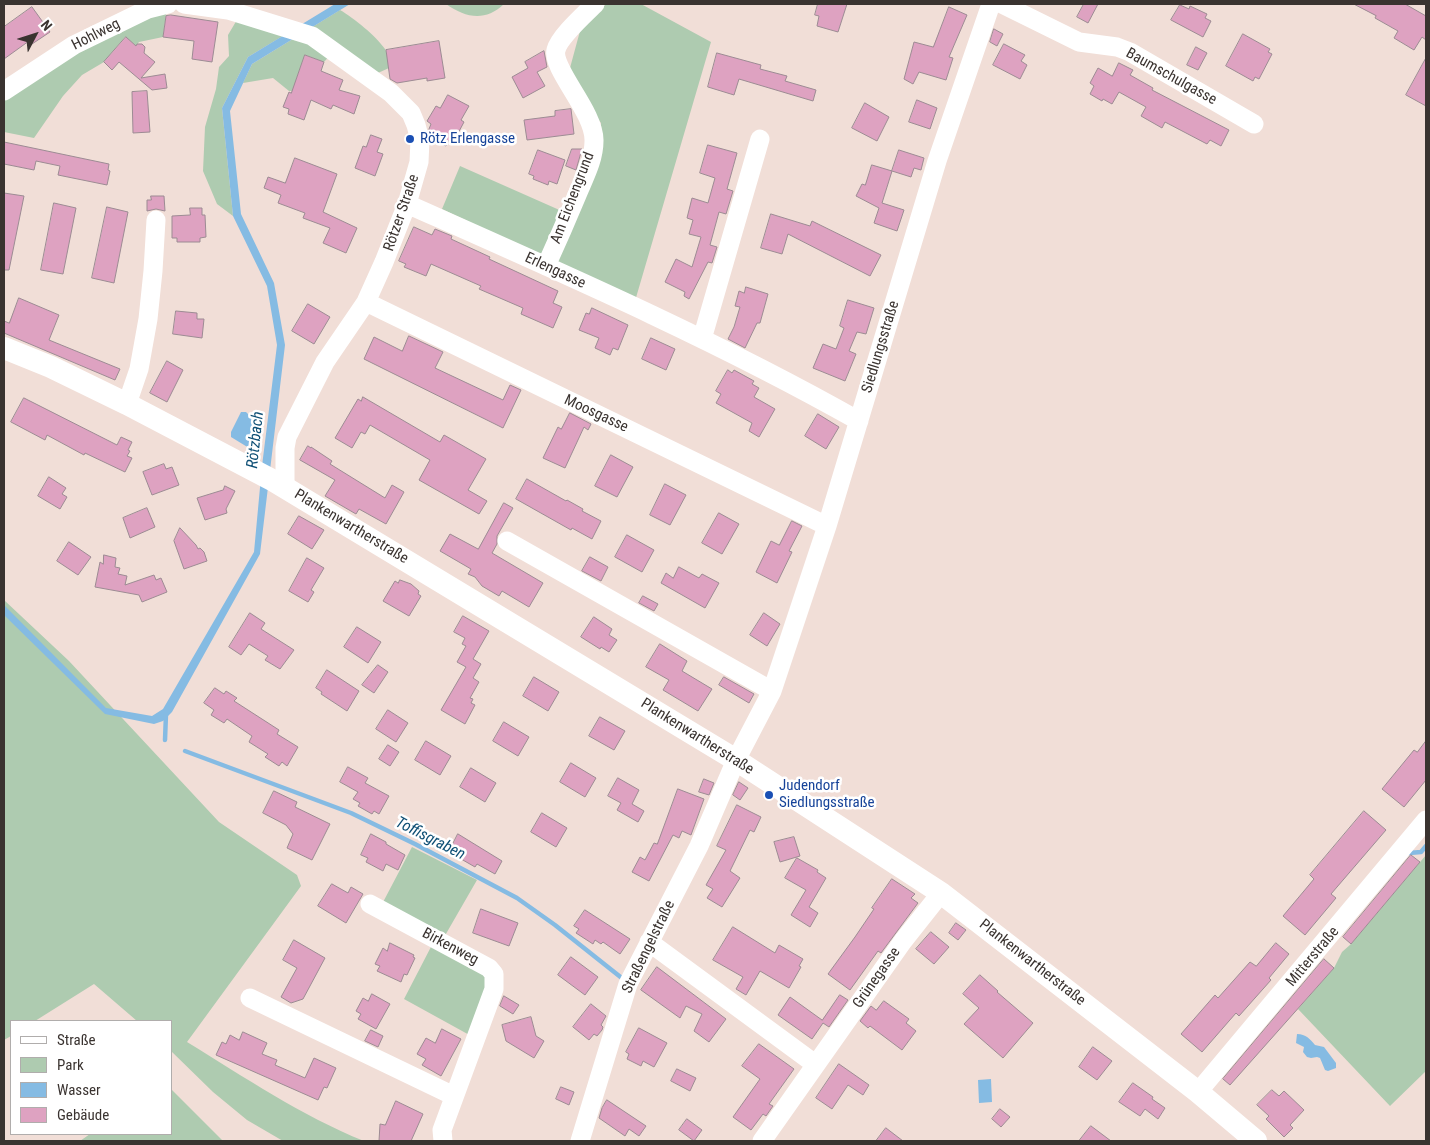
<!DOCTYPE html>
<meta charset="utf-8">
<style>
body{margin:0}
#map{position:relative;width:1430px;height:1145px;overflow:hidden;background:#f1ded7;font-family:"Roboto Condensed",sans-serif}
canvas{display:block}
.frame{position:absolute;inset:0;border:5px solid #3a3330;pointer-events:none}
.legend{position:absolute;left:10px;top:1020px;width:162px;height:115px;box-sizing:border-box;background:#fff;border:1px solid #b0adac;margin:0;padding:6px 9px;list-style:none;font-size:15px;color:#3a3330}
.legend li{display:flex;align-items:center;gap:10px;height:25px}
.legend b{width:25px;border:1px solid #b0adac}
.north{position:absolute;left:10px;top:10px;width:50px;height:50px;-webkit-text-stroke:4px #fff;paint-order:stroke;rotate:50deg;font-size:14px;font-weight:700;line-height:20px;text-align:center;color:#3a3330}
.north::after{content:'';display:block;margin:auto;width:18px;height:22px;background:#3a3330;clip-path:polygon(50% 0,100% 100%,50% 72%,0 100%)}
</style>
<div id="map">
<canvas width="1430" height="1145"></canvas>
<div class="frame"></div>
<ul class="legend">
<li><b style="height:6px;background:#fff"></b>Straße</li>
<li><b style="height:14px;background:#aecbb0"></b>Park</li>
<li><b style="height:14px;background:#85bbe3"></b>Wasser</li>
<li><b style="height:14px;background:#dea2c1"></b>Gebäude</li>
</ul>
<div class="north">N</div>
</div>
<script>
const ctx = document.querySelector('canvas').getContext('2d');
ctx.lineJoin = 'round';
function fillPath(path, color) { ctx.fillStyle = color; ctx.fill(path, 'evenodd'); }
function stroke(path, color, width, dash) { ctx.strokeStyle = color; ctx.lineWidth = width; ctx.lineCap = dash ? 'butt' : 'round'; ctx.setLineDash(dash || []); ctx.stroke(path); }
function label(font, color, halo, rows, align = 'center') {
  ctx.font = font + ' "Roboto Condensed",sans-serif'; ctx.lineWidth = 5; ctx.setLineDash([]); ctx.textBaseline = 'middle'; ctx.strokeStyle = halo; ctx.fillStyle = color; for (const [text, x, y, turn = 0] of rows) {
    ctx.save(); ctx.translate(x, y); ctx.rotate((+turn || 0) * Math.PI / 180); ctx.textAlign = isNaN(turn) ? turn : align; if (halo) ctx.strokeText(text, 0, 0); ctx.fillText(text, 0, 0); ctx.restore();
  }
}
fillPath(new Path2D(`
 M446 4H504C485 22 466 18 446 4Z
 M606 4H641L711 42 635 301 442 209 460 166 573 216 597 157 601 123 567 79 580 31Z
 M148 9 166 14 163 37 139 42 136 46 125 37 104 62 82 75 63 96 34 138 4 132V91Z
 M340 10C354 18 376 36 385 49 388 54 388 62 389 68L369 77 333 52 324 62 305 55 296 80 297 89 295 91H289L273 78 243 83 252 64Z
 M241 13 291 31 248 57 222 108 233 216 217 204 203 171 205 127 216 89 219 67 229 56 228 35Z
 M4 600 69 661 219 822 297 875 301 886 187 1042C244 1077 302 1116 364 1141H283L247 1120 213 1092 171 1051V1021H137L94 984 35 1021H11V1036L4 1040Z
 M412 847 477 880 443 939 381 906Z
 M1426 855V1071L1390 1106 1298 1009 1334 968 1342 952 1351 944Z
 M433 943 489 978 473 1037 404 999Z
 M171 1089 223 1141H80L90 1134H171Z`), '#aecbb0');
fillPath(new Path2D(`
 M335 4H350L252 64 230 111 241 214 274 283 285 345 260 554 172 712 163 721 154 724 105 714 4 615V605L106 708 152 716 163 709 254 552 262 466 277 345 267 286 233 216 222 108 248 57Z
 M241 412H246L250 416 255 417 259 421C254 431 255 436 252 446L249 448 231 437V432Z
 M1297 1034C1306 1034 1310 1039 1315 1045L1324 1047 1336 1063V1068L1328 1071 1325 1070 1320 1058 1317 1057 1311 1058 1307 1057 1303 1052 1304 1047 1296 1043Z
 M991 1079 992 1102 979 1103 978 1080Z`), '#85bbe3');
stroke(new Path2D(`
 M165 740 166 714
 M185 751 351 813 415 844 517 898 555 925 623 979 622 982
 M1409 853 1421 852 1426 846`), '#85bbe3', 4.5);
const building = new Path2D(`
 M818 4H847L838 32 817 26 819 16 815 15Z
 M1084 4H1098L1088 23 1077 17Z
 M1354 4H1405L1426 16V40L1422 37 1414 50 1394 38 1398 31 1375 18 1376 16Z
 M1180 5 1189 9 1190 6 1207 14 1205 18 1211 21 1203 37 1171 20Z
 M32 7 50 32 32 44 29 41 4 59V27Z
 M949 7 967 15 949 57 953 58 946 80 919 72 913 84 904 79 914 42 933 47Z
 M171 15 218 22 212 62 192 59 194 41 163 37 166 16Z
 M994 29 1003 34 997 46 990 42Z
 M1243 34 1270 49 1268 52 1272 54 1259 79 1255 77 1253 81 1226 66Z
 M126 37 136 46 137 44H142L145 47 144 53 155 62 141 78 165 74 167 88 152 90 119 62 112 70 104 62Z
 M439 41 445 78 427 81V78L397 83 390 79 386 50Z
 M1004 44 1025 55 1021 61 1027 65 1020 79 993 65Z
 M1196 47 1207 53 1198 70 1187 65Z
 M544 51 547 67 537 72 545 86 523 98 512 77 528 68 525 62Z
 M717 53 761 65 760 69 787 76 785 81 816 90 813 101 739 79 734 95 708 87Z
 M305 55 324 62 321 71 343 80 339 90 360 96 354 114 333 105 331 109 311 100 304 120 288 114 289 109 283 107 289 92 291 93Z
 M1426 58V106L1406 95Z
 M1119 63 1133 70 1130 75 1153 88 1152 90 1229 130 1221 146 1210 140 1207 144 1165 122 1162 128 1141 116 1146 107 1119 92 1112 104 1103 99 1102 101 1090 94 1094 86 1090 83 1098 68 1112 76Z
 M147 91 150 132 133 133 132 92Z
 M448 95 469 106 461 120 464 122 456 137 452 135 446 146 431 138 429 129 431 124 427 121 436 106 440 108Z
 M917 100 937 108 930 129 909 122Z
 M865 103 889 117 877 141 852 128Z
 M571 109 574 134 527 140 524 120 555 116V111Z
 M371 135 382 139 377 152 383 154 375 176 355 168 363 146 366 147Z
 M4 142 109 164 108 170 110 171 107 185 58 175 60 166 36 161 34 170 4 164Z
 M708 145 737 153 727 189 733 191 726 214 719 212 710 245 717 247 712 263 708 262 689 299 684 296 685 292 665 282 676 259 692 267 701 237 689 234 693 220 687 218 692 198 708 203 715 178 700 173Z
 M572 149H582L576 170 566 166Z
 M538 150 565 160 557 184 549 181 548 185 533 179 534 176 529 174Z
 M899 150 924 158 921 170 914 168 911 177 892 171Z
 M295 158 337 174 323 212 357 228 346 253 323 243 330 228 303 218 305 213 278 203 281 195 264 188 268 177 285 183Z
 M872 165 892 171 882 203 904 210 897 231 874 223 879 208 856 196 862 184 865 185Z
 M4 193 24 196 9 270H4Z
 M151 196H164L165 211 156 209 147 211V200H151Z
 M54 203 76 208 63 274 41 270Z
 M107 207 128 212 114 283 92 278Z
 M190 208H202V215H205L206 237 200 238V242H177V238H172V216L190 215Z
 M771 214 810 226 812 221 881 255 870 276 788 234 782 254 761 248Z
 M414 227 432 235 435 229 452 236 451 239 490 257 489 259 558 291 553 303 562 307 553 328 521 314 523 308 479 289 481 286 431 264 426 276 404 267 406 264 399 261Z
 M746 287 768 294 760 323H757L745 348 728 339 734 327 740 307 735 306 739 291 744 293Z
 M19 298 59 315 49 340 120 369 115 380 4 333V321L9 323Z
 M848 300 874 308 866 334 857 332 849 351 856 354 845 381 813 368 823 344 836 349 844 328 840 326Z
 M308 304 330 317 314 344 292 331Z
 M592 308 628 325 618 350 613 348 610 355 595 348 599 338 579 330 586 313 589 314Z
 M176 311 197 313V319H204L202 338 173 334Z
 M409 336 443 352 435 368 503 400 510 385 521 390 503 428 364 359 374 337 402 351Z
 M651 338 675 349 666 370 642 359Z
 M167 361 183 370 167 402 150 393Z
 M728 370 732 373 734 370 754 381 752 384 759 388 754 397 775 409 759 437 749 431 752 423 716 403 721 394 716 391Z
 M363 397 440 442 444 435 486 459 468 490 487 501 479 514 419 480 430 460 370 425 365 434 361 432 352 448 335 438 358 399 361 401Z
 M24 398 117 445 121 437 132 442 128 450 130 451 127 456 132 458 125 472 85 453 84 455 47 435 45 440 11 422Z
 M570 413 591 424 588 430 584 427 565 468 543 458 558 427 561 429Z
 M818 414 839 427 826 449 805 436Z
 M308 446 311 448V447L332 461 330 464 385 498 392 485 404 492 386 524 359 509 356 514 325 496 335 480 300 460Z
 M611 455 633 467 617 497 595 486Z
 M164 464 166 469 172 467 179 485 152 495 143 472Z
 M49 477 66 488 62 494 67 497 60 509 38 496Z
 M527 479 566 501 567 500 583 509 582 511 601 521 592 539 572 528 571 530 516 499Z
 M665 484 686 495 670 525 650 515Z
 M225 486 235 491 226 509 227 513 205 520 197 498 223 490Z
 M504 503 513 508 497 536V544L492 553 543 583 529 607 502 591 499 596 482 586 475 577 468 574 471 569 440 551 450 534 478 549Z
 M147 508 155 527 130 538 123 518Z
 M719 513 739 524 722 554 702 543Z
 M299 516 324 530 312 549 288 534Z
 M792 521 802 526 789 551 792 552 777 583 756 572 771 541 779 545Z
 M180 528 196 545 198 549 200 548 204 552 207 561 184 569 174 541Z
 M627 535 654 550 642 572 615 557Z
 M69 542 91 557 78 575 57 561Z
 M104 555 116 558 115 567 120 568 118 574 127 576 125 585 154 575 156 580 161 578 167 592 142 602 139 595 95 587 100 562 103 564Z
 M590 557 608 567 601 581 582 571Z
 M307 558 324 568 311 590 314 592 308 602 289 591Z
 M679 567 699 578 702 574 719 583 705 608 661 583 666 573 673 578Z
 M400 580 411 584 419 591 418 594 421 596 409 616 383 601 395 581 398 583Z
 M643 596 658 604 654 611 639 603Z
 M250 613 265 623 261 629 294 650 280 669 265 660 268 656 249 644 241 655 229 647Z
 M764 613 780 624 767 646 750 635Z
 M463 616 489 631 473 659 481 664 473 678 479 682 470 698 473 699 471 703 475 705 465 724 441 710 466 667 457 662 466 646 462 644 465 638 454 632Z
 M594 617 612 629 609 635 617 640 609 652 601 647 600 649 581 637Z
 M357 627 381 642 368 663 344 647Z
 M660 644 687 661 682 671 712 689 698 711 663 690 669 680 646 667Z
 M378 665 388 672 374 693 362 685Z
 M327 670 359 691 347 711 321 694 322 692 316 688Z
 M534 677 559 692 548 711 523 696Z
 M724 677 754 694 749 703 719 685Z
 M215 688 224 694 226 691 237 698 234 701 279 730 277 734 298 747 287 766 282 762 279 766 265 757 268 754 249 742 252 736 227 719 224 723 211 715 214 710 204 703Z
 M388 710 408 723 396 742 376 729Z
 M600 717 625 731 614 750 589 736Z
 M504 722 529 737 518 756 493 741Z
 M426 741 451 756 440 775 415 760Z
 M1426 741V780L1404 807 1382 789 1414 750 1417 752Z
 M388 745 399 752 390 766 379 759Z
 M571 763 596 778 585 797 560 782Z
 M348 767 368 778 365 783 389 796 379 814 374 811 372 814 358 806 360 803 353 799 358 792 340 782Z
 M471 768 496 783 485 802 460 787Z
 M618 778 639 790 632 804 644 811 638 822 617 810 621 803 608 796Z
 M704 779 714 783 709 795 699 792Z
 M739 782 748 788 740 800 733 795Z
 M678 789 704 799 691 835 682 831 679 838 673 835 649 881 632 872 640 857 645 860 654 843 657 844Z
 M274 791 297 802 295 807 330 824 312 860 287 848 293 834 286 825 263 813Z
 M737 805 761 817 754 832 750 830 730 871 740 878 722 907 707 898 713 889 706 885 726 850 717 846Z
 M1364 811 1386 830 1331 894 1336 898 1305 935 1283 916 1314 879 1310 875Z
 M542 813 567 828 556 847 531 832Z
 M371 834 386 842V844L405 855 398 870 386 864 383 871 366 862 368 858 361 855Z
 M458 834 502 861 495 874 477 864 475 867 449 852Z
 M794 837 800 856 780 862 774 842Z
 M1411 855 1420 862 1351 944 1343 937Z
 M797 858 818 870 817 872 826 878 809 907 818 913 810 927 791 915 806 890 785 878Z
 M892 879 915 894 911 898 918 903 881 953 878 951 850 990 828 974 855 937 874 909 872 908Z
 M332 884 348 893 351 887 363 894 346 923 318 906Z
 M481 909 518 923 509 946 473 933Z
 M585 910 630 939 620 954 603 942 601 944 595 940 593 944 576 933 579 929 574 926Z
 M956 923 966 930 958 940 949 933Z
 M733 927 775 953 779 945 803 959 799 966 801 967 789 988 760 971 746 995 736 989 743 977 713 960Z
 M931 932 949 947 934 964 916 949Z
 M294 940 325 958 303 999 291 1003 281 997 297 968 283 960Z
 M390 943 414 955 413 957 415 958 407 975 404 974 401 982 377 971 380 966 375 964 383 948 387 951Z
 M1276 943 1289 954 1269 978 1271 980 1239 1016 1236 1013 1202 1052 1181 1034 1215 995 1218 998 1250 962 1256 966Z
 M571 957 598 977 585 995 558 975Z
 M1324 959 1334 968 1230 1085 1223 1079Z
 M657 967 726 1019 709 1042 694 1031 702 1014 686 1006 680 1018 641 990Z
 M980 975 998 991 997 992 1033 1023 1003 1058 964 1024 979 1008 963 994Z
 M372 994 390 1004 376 1029 358 1019 361 1014 356 1011 363 998 368 1001Z
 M840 995 848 1000 829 1027 823 1023 812 1039 778 1015 790 997 822 1020Z
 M504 996 519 1005 513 1014 500 1006Z
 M884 1001 909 1019 906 1023 916 1031 902 1050 870 1026 868 1028 860 1021 871 1006 876 1010Z
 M591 1004 606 1016 601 1025 603 1027 602 1030 597 1036 594 1034 589 1040 573 1027Z
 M531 1017 536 1036 544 1041 534 1058 506 1041 502 1025Z
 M639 1028 667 1043 654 1067 643 1061 641 1066 627 1059 629 1054 626 1052Z
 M442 1029 461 1039 441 1076 422 1065 426 1059 417 1054 426 1038 435 1043Z
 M371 1030 383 1036 378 1047 365 1041Z
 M243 1032 267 1043 262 1054 277 1060 275 1065 305 1078 314 1058 336 1068 327 1088 324 1087 318 1100 216 1055 222 1042 226 1044 230 1035 239 1040Z
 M759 1044 794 1069 769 1104 773 1106 766 1116 763 1114 751 1130 733 1117 760 1079 742 1066Z
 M1093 1047 1112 1061 1097 1080 1079 1067Z
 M839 1064 869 1085 863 1095 848 1085 832 1109 816 1098Z
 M677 1069 696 1078 690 1091 671 1081Z
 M1133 1083 1153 1097 1152 1099 1165 1108 1158 1119 1145 1109 1140 1116 1119 1102Z
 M561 1087 574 1092 569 1105 556 1099Z
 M1272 1090 1279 1096 1284 1091 1304 1110 1290 1125 1293 1128 1284 1137 1266 1119 1269 1116 1257 1105Z
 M607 1100 646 1126 639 1136 629 1129 625 1136 599 1118 602 1108Z
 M396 1101 423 1114 411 1141H379L380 1124 385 1125Z
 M1000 1109 1010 1117 1001 1127 992 1119Z
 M687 1119 702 1130 694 1141 679 1130Z
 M1091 1126 1111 1141H1079Z
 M886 1128 903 1141H876Z`);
fillPath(building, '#dea2c1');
stroke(building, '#9c8b93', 1);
stroke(new Path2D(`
 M184 4 228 10 312 36 391 93 411 113 416 125 420 140 419 162 407 204 384 262 366 302 325 362 287 437 285 448V487
 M1002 4 1079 42 1117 47 1130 52 1254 124
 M4 91 74 45 148 9 168 4
 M407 204C560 272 714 339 859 421
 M546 266C557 242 567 219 577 195 584 178 594 160 594 141 595 112 551 69 556 50 559 37 585 14 595 4
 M366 302 827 526
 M702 339 760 139
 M127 404 139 369 148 319 153 271 156 220
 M507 541 772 691
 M370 904 489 968 494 974V989L442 1130 443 1141
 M649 942 815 1064
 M250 998 454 1096
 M1198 1092 1426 820
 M580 1141 628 984 699 846 736 760 772 691 827 526 937 161 991 4
 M762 1141 903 941 941 893`), '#fff', 19);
stroke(new Path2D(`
 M4 348 51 367 127 404 274 481 736 760 941 893 1198 1092 1256 1141`), '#fff', 22);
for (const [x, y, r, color] of [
 [410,139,5,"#1a4fb4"],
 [769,795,5,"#1a4fb4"]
]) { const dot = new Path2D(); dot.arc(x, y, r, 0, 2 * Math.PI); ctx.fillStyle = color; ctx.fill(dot); stroke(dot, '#fff', 2); }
label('15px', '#3a3330', '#fff', [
 ["Hohlweg",96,35,-27],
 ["Baumschulgasse",1171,77,29],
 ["Am Eichengrund",573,198,-69],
 ["Rötzer Straße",402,213,-71],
 ["Erlengasse",555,271,25],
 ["Siedlungsstraße",881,347,-73],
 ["Moosgasse",596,414,25],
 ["Plankenwartherstraße",351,527,31],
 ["Plankenwartherstraße",697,737,32],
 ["Birkenweg",450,947,28],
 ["Straßengelstraße",649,947,-64],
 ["Mitterstraße",1313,957,-50],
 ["Plankenwartherstraße",1032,963,38],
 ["Grünegasse",877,978,-55]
]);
label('15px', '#164399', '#fff', [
 ["Rötz Erlengasse",420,139],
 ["Judendorf",779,786],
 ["Siedlungsstraße",779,803]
], 'left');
label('italic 16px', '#0e4f75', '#fff', [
 ["Rötzbach",256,440,-84],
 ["Toffisgraben",430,839,27]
]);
</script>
